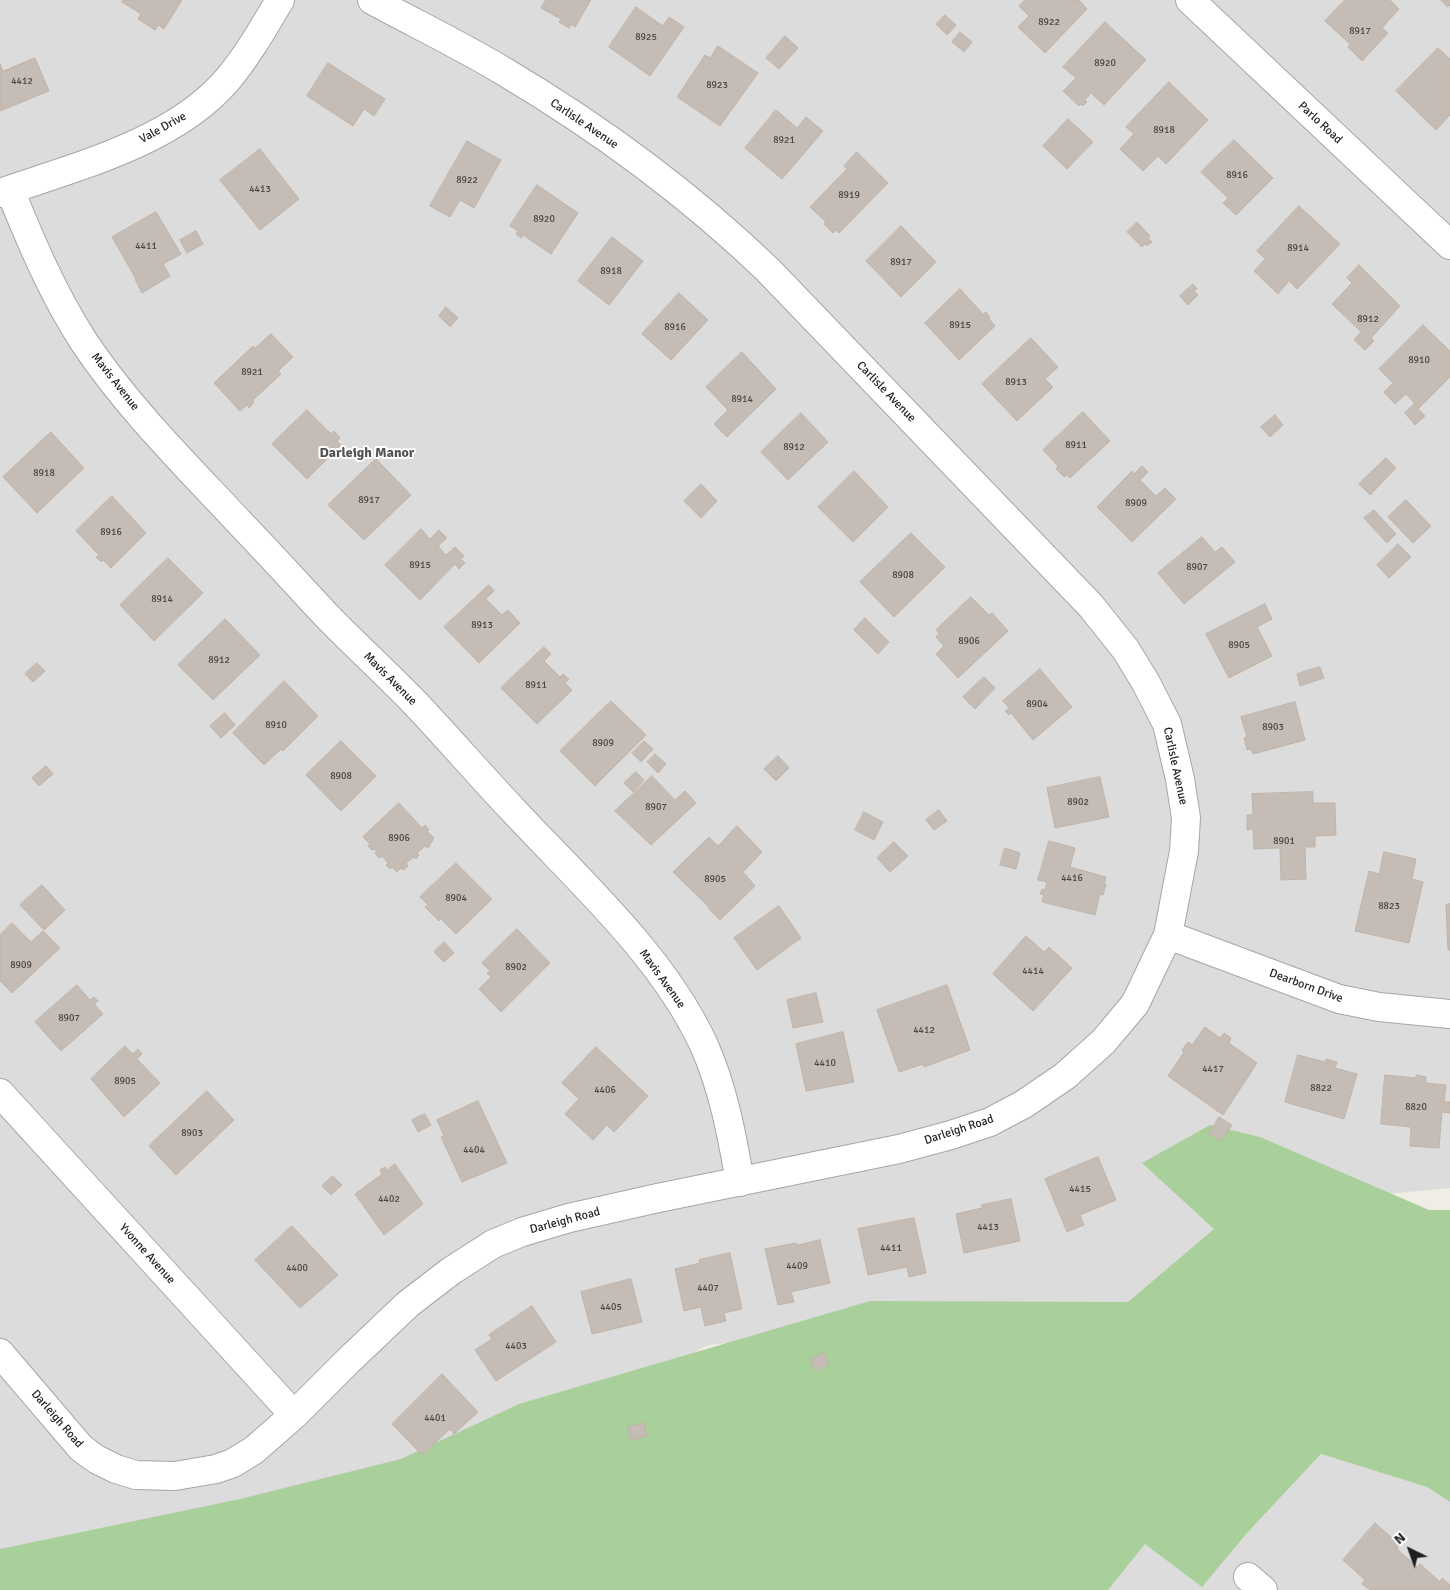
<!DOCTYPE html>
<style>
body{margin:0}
#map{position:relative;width:1450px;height:1590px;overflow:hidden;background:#f0ede5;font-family:Signika,sans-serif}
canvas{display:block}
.north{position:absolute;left:1385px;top:1525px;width:50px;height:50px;-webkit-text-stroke:4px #fff;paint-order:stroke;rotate:318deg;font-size:14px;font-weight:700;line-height:20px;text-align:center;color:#1f1f1f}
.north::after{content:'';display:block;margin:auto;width:18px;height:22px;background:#1f1f1f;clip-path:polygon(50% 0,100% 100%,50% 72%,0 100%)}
</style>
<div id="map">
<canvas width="1450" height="1590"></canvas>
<div class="north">N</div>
</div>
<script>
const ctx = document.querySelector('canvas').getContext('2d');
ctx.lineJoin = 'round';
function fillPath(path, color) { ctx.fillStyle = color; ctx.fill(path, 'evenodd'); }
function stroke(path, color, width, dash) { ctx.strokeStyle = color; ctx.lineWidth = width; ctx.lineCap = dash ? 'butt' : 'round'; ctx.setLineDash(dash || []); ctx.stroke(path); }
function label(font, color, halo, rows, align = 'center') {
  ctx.font = font + ' Signika,sans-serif'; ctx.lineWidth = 4; ctx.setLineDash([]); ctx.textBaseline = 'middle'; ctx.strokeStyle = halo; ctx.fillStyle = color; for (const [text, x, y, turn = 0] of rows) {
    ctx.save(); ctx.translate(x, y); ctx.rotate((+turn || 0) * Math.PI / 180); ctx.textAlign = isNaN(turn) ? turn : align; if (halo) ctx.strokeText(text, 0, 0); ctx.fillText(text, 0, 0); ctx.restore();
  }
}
fillPath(new Path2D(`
 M0 0H1450V1188L1344 1198 1128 1302 709 1345 391 1495 0 1550Z
 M1321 1454 1427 1487 1450 1502V1590H1108L1145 1543 1202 1587 1248 1532Z`), '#dddcdc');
fillPath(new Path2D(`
 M1210 1125 1260 1137 1429 1210H1450V1502L1427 1487 1321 1454 1248 1532 1202 1587 1145 1544 1108 1590H0V1549L240 1499 401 1459 519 1404 870 1301 1128 1302 1214 1229 1142 1163Z`), '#a9cf9b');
const building = new Path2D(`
 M123 0H182L164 29 158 25 155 30 138 19 141 14 122 2Z
 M546 0H591L575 27 571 24 569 28 559 22 561 19 541 8Z
 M1025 0H1079L1087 9 1045 53 1018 27 1029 16 1019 6Z
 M1345 0H1390L1399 9 1382 28 1388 33 1362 61 1348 47 1350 44 1325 21Z
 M1441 0H1450V5L1448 7Z
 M636 7 663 26 669 17 684 27 650 76 609 47Z
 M945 15 956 25 947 35 936 24Z
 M1105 22 1146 60 1104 105 1091 93 1085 100 1087 102 1083 106 1081 104 1079 106 1063 91 1076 78 1063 67Z
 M960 32 972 42 964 52 952 42Z
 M785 36 798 48 779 69 766 58Z
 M718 46 758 73 720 126 677 97 705 55 710 58Z
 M1438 48 1450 59V115L1436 130 1396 91Z
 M35 58 49 91 0 111V64L3 71Z
 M328 63 385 99 374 116 364 109 353 126 307 96Z
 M1169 82 1208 120 1166 164 1158 156 1143 171 1120 149 1134 134 1126 127Z
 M776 110 797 128 806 117 823 131 782 179 745 148Z
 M1068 119 1093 142 1067 169 1043 146Z
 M1234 140 1273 178 1236 215 1223 203 1228 198 1201 172Z
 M467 141 501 160 474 208 460 200 450 217 430 206Z
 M260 149 299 199 260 230 220 180Z
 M857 152 888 183 839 233 836 230 833 233 824 224 826 222 810 207 847 169 844 166Z
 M537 185 578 213 551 254 523 235 521 238 516 234 518 231 510 226Z
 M1299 206 1340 244 1297 289 1289 281 1278 294 1254 271 1265 259 1257 251Z
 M156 212 181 254 163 264 170 276 142 293 135 279H136L112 237Z
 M1137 222 1150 236 1148 238 1152 242 1147 246 1145 244 1142 247 1127 232Z
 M901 226 936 262 901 297 866 261Z
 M196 231 203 244 187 253 180 240Z
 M612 237 643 261 609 305 578 281Z
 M1359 265 1400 306 1371 338 1374 341 1365 350 1354 340 1361 332 1332 304 1352 283 1347 278Z
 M1193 284 1197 289 1194 291 1198 295 1188 305 1180 296Z
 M960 289 983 314 986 312 990 317 989 319 995 326 959 360 925 323Z
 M679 293 708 320 671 360 642 334Z
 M446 307 458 318 450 327 439 316Z
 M1423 325 1450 351V377L1419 408 1406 394 1395 404 1384 392 1393 383 1379 369Z
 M271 334 293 357 278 371 281 374 253 400 254 402 249 408 247 405 240 411 214 383 253 346 255 348Z
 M1031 338 1058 367 1045 379 1053 387 1017 421 982 384Z
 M742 352 776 389 727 437 714 424 728 410 706 387Z
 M1414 404 1425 416 1415 425 1405 413Z
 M307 410 331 434 334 431 340 438 337 441 341 445 307 479 272 444Z
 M1083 412 1110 441 1070 478 1067 475 1064 477 1056 469 1058 466 1043 450Z
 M801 413 828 442 788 480 761 452Z
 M1275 415 1283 425 1270 437 1261 427Z
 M51 432 84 468 37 513 3 477Z
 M1386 458 1396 468 1370 495 1359 484Z
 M376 459 411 495 364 540 328 505Z
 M1142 466 1148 472 1140 480 1156 496 1165 488 1176 499 1132 542 1097 507 1132 471 1134 474Z
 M854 471 888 507 853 542 818 507Z
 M701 484 717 501 701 518 684 501Z
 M112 496 146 533 111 568 103 560 101 562 96 557 99 555 76 531Z
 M1406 500 1431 526 1413 543 1388 517Z
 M1374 510 1396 534 1387 543 1364 518Z
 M421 529 430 539 439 530 447 538 438 546 446 555 455 547 464 556 461 559 465 563 459 569 455 564 420 600 385 565Z
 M911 533 945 567 894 617 860 582Z
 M1202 537 1215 552 1222 547 1235 562 1184 604 1158 573Z
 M1398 544 1411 557 1389 578 1377 565Z
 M168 558 203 593 154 641 120 605Z
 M489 585 494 591 486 599 502 615 508 610 520 623 479 663 444 627Z
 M971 597 989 615 992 613 1008 631 958 678 936 654 944 646 936 637 939 633 936 630Z
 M1265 604 1272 619 1257 627 1272 656 1229 678 1206 634Z
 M865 618 889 642 878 654 854 630Z
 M225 619 260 655 213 700 178 665Z
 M544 647 551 654 544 661 560 677 563 674 569 679 565 683 572 690 537 724 501 688Z
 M37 663 45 671 33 682 25 674Z
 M1320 667 1324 678 1300 686 1297 674Z
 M1040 669 1072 707 1033 740 1011 713 1009 715 1005 711 1009 708 1003 701Z
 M984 677 995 688 975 709 963 697Z
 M284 681 318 716 283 751 281 749 264 765 233 733Z
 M611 701 646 735 595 786 560 751Z
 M1295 702 1305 740 1253 754 1251 749 1247 750 1244 738 1247 737 1241 717Z
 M225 713 235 725 221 738 210 726Z
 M341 741 376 776 341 811 306 775Z
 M644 741 653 749 641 762 632 753Z
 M655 754 666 764 658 773 647 762Z
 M778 756 789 768 776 781 764 769Z
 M46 766 53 774 39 786 32 778Z
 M636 772 644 780 633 792 624 783Z
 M652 776 675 800 685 791 696 803 651 845 615 811Z
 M1100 777 1109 817 1055 828 1047 788Z
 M1313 792V803H1335L1336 835 1315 836V847H1305L1306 879 1281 880 1280 848 1254 849 1253 829 1247 830V815H1253L1252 794Z
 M399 803 422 828 425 825 429 830 427 831 434 838 428 848 425 846 417 853 419 855 416 859 414 857 406 863 408 866 404 870 401 868 397 872 392 867 390 869 386 865 388 863 382 856 379 858 375 853 377 852 374 849 372 850 368 846 370 844 363 837Z
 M939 810 947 821 934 830 926 820Z
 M864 812 883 822 874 840 855 830Z
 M737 826 762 852 743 872 755 886 720 920 708 908 709 907 673 872 709 837 718 846Z
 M1049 841 1075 848 1070 867 1106 877 1104 883 1106 884 1103 895 1100 894 1095 915 1042 902 1044 895 1040 894 1042 889 1045 890 1047 882 1038 880Z
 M894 842 908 856 890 872 877 858Z
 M1005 848 1020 853 1016 869 1000 865Z
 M1384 852 1416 859 1412 879 1423 882 1409 943 1355 931 1369 871 1379 874Z
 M456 863 492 899 456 934 441 919 439 921 425 907 428 905 420 897Z
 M42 885 65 910 44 930 20 905Z
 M1450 904V950H1448L1446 905Z
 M779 906 801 938 757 970 734 938Z
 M12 923 31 942 43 931 60 948 12 993 0 981V935Z
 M517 929 550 963 501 1012 479 989 491 977 487 973 490 971 482 963Z
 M1026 936 1044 952 1049 947 1072 968 1033 1011 993 974Z
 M444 942 454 953 444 962 434 952Z
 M77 985 90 1000 94 997 98 1001 94 1004 103 1014 61 1051 35 1022Z
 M947 985 970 1050 924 1067 923 1064 899 1072 877 1010Z
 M816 993 823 1022 793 1028 787 1000Z
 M1205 1027 1220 1038 1224 1033 1231 1038 1229 1043 1257 1063 1223 1115 1168 1076 1184 1052 1182 1050 1188 1042 1192 1045Z
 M843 1032 854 1082 806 1091 796 1044Z
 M125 1046 133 1054 138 1049 142 1054 137 1059 160 1083 124 1117 91 1079Z
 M596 1047 648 1096 614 1132 607 1125 593 1140 565 1114 579 1099 562 1083Z
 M1298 1055 1325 1062 1326 1059 1337 1062 1335 1068 1357 1074 1344 1119 1285 1102Z
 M1385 1075 1416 1078V1075L1426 1077V1083L1446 1085 1444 1102H1450V1113L1442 1112 1439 1148 1410 1146 1411 1127 1381 1124Z
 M207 1091 234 1120 176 1175 149 1146Z
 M478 1101 507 1163 462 1182 441 1137 444 1136 437 1120Z
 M425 1114 431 1125 418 1132 412 1120Z
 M1219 1117 1232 1125 1221 1141 1209 1134Z
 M1098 1157 1116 1200 1080 1215 1084 1225 1067 1232 1045 1179Z
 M395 1164 423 1204 384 1235 355 1194 382 1174 380 1170 385 1167 387 1170Z
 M333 1176 342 1185 331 1195 322 1186Z
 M1011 1199 1020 1241 964 1253 956 1214 982 1208V1205Z
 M914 1218 926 1273 909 1277 907 1267 868 1275 858 1229Z
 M292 1226 338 1275 300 1308 255 1260Z
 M820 1240 830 1283 791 1292 794 1302 778 1305 765 1249 796 1243 797 1245Z
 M730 1253 742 1309 724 1313 726 1321 705 1326 701 1307 684 1311 675 1269 700 1263 699 1260Z
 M631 1279 642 1322 592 1334 581 1292Z
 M532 1306 556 1342 496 1381 475 1350 492 1339 489 1335Z
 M824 1353 829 1364 815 1371 810 1359Z
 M442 1374 478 1412 454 1434 450 1429 422 1455 392 1424Z
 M644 1423 647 1436 631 1440 628 1427Z
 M1375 1523 1400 1545 1397 1549 1417 1567 1420 1564 1440 1582 1442 1578 1450 1585V1590H1370L1362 1584 1365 1580 1343 1560Z`);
fillPath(building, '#c4bcb5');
stroke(building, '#c1b4a8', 1);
const minor = new Path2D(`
 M1190 0 1450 245
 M10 190C31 242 53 294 84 342 128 408 186 465 240 523 269 553 297 584 326 615 355 645 386 673 415 703 448 738 480 775 513 810 579 881 661 954 703 1043 723 1087 732 1135 740 1182
 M0 193C75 167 175 142 228 79 248 55 264 27 280 0
 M1168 935 1339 999 1379 1007 1450 1014
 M0 1093 294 1415
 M0 1353 81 1448 96 1459 116 1469 136 1475 175 1476 216 1469 233 1463 254 1450 294 1415 349 1360 408 1304 451 1271 493 1244 522 1232 569 1218 658 1198 899 1149 951 1135 990 1122 1024 1104 1065 1076 1103 1042 1135 1004 1168 935 1184 851 1186 818 1180 779 1167 724 1146 683 1126 650 1091 606 768 270C689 194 599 128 505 72 462 46 416 24 372 0
 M1248 1577 1263 1590`);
stroke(minor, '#a6a6a6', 30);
stroke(minor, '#fff', 28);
label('10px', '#484644', null, [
 ["8922",1049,22],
 ["8917",1360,31],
 ["8925",646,37],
 ["8920",1105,63],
 ["4412",22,81],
 ["8923",717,85],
 ["8918",1164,130],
 ["8921",784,140],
 ["8916",1237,175],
 ["8922",467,180],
 ["4413",260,189],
 ["8919",849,195],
 ["8920",544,219],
 ["4411",146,246],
 ["8914",1298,248],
 ["8917",901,262],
 ["8918",611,271],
 ["8912",1368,319],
 ["8915",960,325],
 ["8916",675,327],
 ["8910",1419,360],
 ["8921",252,372],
 ["8913",1016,382],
 ["8914",742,399],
 ["8911",1076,445],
 ["8912",794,447],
 ["8918",44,473],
 ["8917",369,500],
 ["8909",1136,503],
 ["8916",111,532],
 ["8915",420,565],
 ["8907",1197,567],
 ["8908",903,575],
 ["8914",162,599],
 ["8913",482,625],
 ["8906",969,641],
 ["8905",1239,645],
 ["8912",219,660],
 ["8911",536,685],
 ["8904",1037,704],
 ["8910",276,725],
 ["8903",1273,727],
 ["8909",603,743],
 ["8908",341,776],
 ["8902",1078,802],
 ["8907",656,807],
 ["8906",399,838],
 ["8901",1284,841],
 ["4416",1072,878],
 ["8905",715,879],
 ["8904",456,898],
 ["8823",1389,906],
 ["8909",21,965],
 ["8902",516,967],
 ["4414",1033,971],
 ["8907",69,1018],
 ["4412",924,1030],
 ["4410",825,1063],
 ["4417",1213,1069],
 ["8905",125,1081],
 ["8822",1321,1088],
 ["4406",605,1090],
 ["8820",1416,1107],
 ["8903",192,1133],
 ["4404",474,1150],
 ["4415",1080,1189],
 ["4402",389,1199],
 ["4413",988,1227],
 ["4411",891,1248],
 ["4409",797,1266],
 ["4400",297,1268],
 ["4407",708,1288],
 ["4405",611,1307],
 ["4403",516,1346],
 ["4401",435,1418]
]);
label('12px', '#1f1f1f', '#fff', [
 ["Parlo Road",1320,123,43],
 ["Carlisle Avenue",584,124,34],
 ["Vale Drive",163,128,-29],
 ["Mavis Avenue",115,382,52],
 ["Carlisle Avenue",886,392,46],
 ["Mavis Avenue",390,679,45],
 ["Carlisle Avenue",1175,766,78],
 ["Mavis Avenue",662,979,54],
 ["Dearborn Drive",1306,986,20],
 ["Darleigh Road",959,1130,-18],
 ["Darleigh Road",565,1221,-15],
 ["Yvonne Avenue",147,1254,48],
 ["Darleigh Road",57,1419,49]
]);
label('bold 14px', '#525252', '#fff', [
 ["Darleigh Manor",367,453]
]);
</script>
